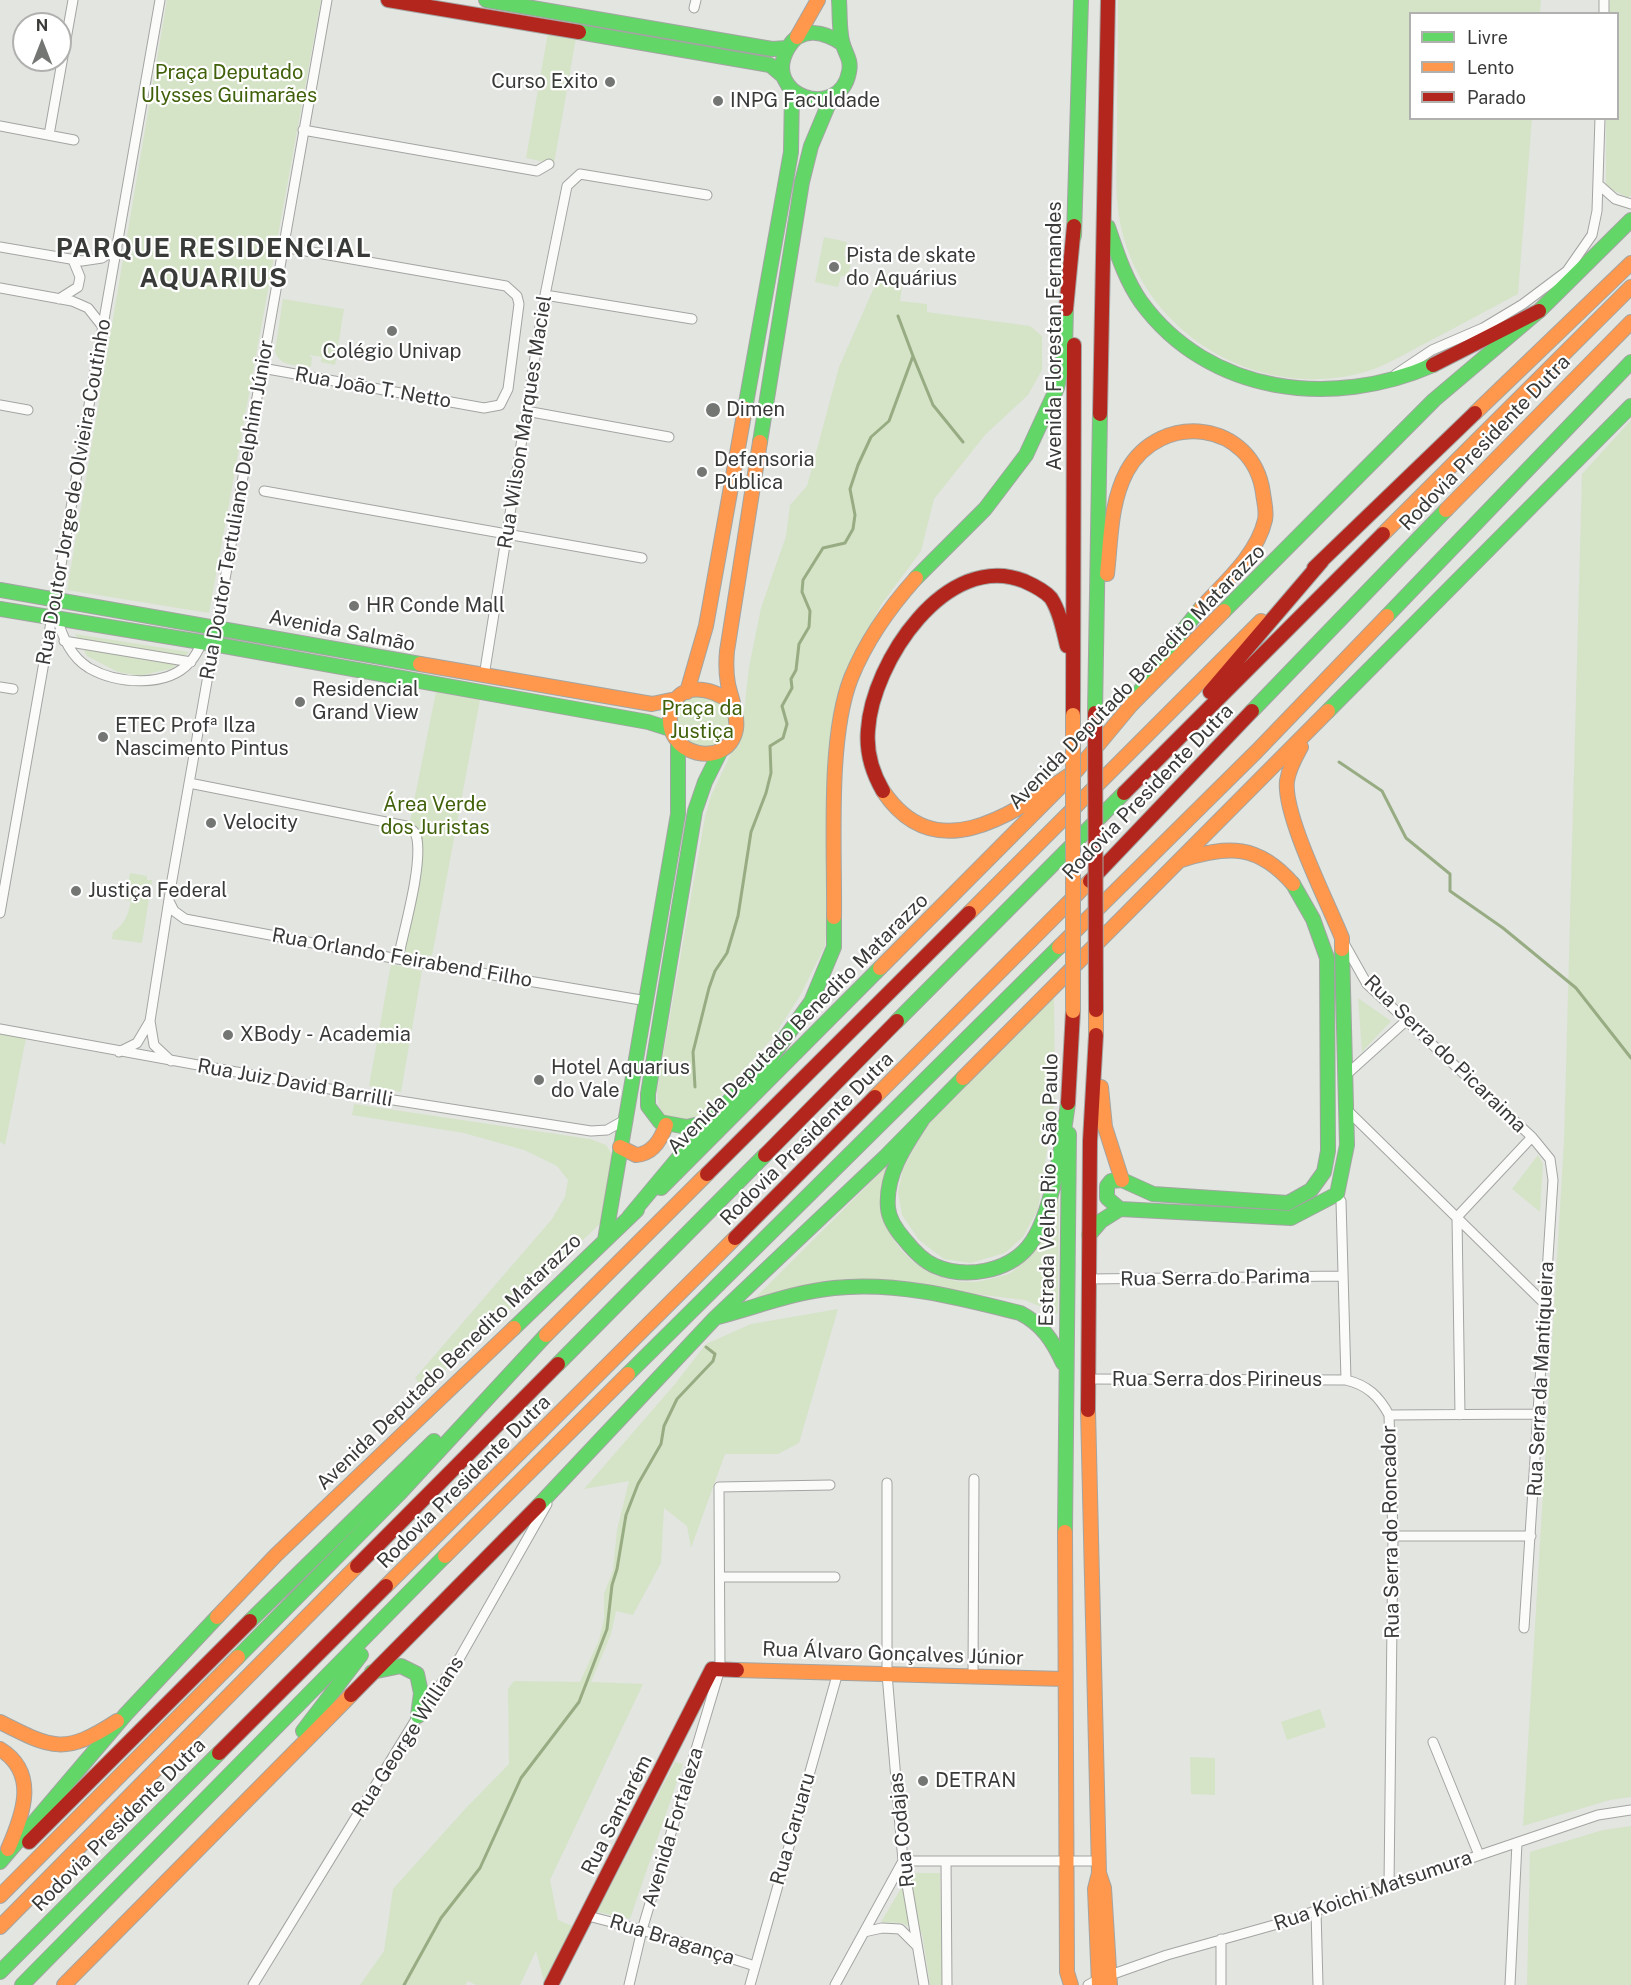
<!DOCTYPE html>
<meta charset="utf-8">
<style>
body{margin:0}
#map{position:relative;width:1631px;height:1985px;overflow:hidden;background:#e3e5e1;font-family:"Public Sans",sans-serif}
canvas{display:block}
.legend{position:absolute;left:1409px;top:12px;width:210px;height:108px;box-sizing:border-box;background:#fff;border:2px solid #b0b1af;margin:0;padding:8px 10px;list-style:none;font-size:18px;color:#393b38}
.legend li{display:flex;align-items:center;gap:12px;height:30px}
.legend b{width:30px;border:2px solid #b0b1af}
.north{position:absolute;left:12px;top:12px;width:60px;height:60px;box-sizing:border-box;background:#fff;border:2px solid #b0b1af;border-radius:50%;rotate:0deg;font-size:16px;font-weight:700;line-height:24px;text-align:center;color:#393b38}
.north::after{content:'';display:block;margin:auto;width:21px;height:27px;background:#747673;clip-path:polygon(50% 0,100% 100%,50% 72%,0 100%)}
</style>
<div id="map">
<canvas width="1631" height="1985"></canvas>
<ul class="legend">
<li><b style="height:8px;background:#63d668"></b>Livre</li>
<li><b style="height:8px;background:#ff974d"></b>Lento</li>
<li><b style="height:8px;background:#b3261e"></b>Parado</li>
</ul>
<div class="north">N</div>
</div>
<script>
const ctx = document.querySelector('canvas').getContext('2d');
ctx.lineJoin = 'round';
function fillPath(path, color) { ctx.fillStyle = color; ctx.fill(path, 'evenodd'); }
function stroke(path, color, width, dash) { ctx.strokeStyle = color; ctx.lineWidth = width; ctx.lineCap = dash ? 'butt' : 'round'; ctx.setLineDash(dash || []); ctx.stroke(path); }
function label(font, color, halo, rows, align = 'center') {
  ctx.font = font + ' "Public Sans",sans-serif'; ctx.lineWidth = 4.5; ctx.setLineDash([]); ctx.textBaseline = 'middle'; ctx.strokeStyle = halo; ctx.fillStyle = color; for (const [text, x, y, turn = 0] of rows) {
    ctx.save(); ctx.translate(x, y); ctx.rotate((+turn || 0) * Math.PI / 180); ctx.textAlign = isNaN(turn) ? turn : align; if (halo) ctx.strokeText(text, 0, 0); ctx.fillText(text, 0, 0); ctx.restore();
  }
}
fillPath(new Path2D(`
 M167 0H321L209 613 67 590Z
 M1118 0H1541L1540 13 1410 14V118L1532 119 1518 294C1487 310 1457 327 1426 343 1406 353 1386 366 1365 372 1257 403 1141 332 1120 222 1114 192 1117 162 1117 132 1117 88 1118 44 1118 0Z
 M1610 0H1631V195L1628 198 1606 186V119L1618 118V14L1609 13Z
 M549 27 577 32 554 164 526 158Z
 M824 237 847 242 844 256 853 258 847 276H841L838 287 815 282Z
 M880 274H904L900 301 927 304V312L1030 326 1042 336V370L1028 395 985 435 934 499 921 551 881 605 847 673 825 946 801 994 774 1036 699 1120 688 1122 665 1116 658 1104 657 1090 705 817 711 796 742 730 749 667 761 608 786 536 790 505 807 486 839 367Z
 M283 299 344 309 335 365 321 362 322 357 309 355 312 358 311 367C297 365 279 367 275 351Z
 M1631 420V1797L1610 1800 1523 1826 1564 1141 1582 474Z
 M75 634 189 652 173 668 140 676 118 672 87 656Z
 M695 690 728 704C735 730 731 737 709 750L680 742 673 709Z
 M436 692 480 700 432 956 400 952 419 845 409 826Z
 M130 873 147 876V880H152L142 943 112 939 113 932C125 924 128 915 131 901L125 900Z
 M391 964 422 971 401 1092 369 1086Z
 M1054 997 1055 1100 1038 1209 1023 1237 1005 1253 970 1263 944 1259 919 1240 902 1215 898 1192 903 1169 925 1128Z
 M1358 998 1391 1021 1362 1052Z
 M0 1032 26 1038 5 1145 0 1142Z
 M354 1104 590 1139 606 1145 613 1156 604 1220 425 1389 415 1378 552 1219 565 1197 568 1180 557 1166 524 1150 464 1133 352 1115Z
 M1538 1155 1543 1164 1540 1212 1512 1189Z
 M888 1165C887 1178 881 1208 884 1220 899 1262 945 1292 990 1279 997 1277 1006 1276 1012 1272 1039 1251 1050 1227 1059 1195L1058 1314 1025 1300 855 1280 749 1304Z
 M838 1309 799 1443 778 1454H725L691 1548 687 1526 664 1508 661 1563 633 1615 616 1611 611 1634 591 1682 643 1684 550 1880 558 1920 575 1927 545 1985 536 1951 520 1985H476L468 1981 465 1985H360L384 1951 393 1889 465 1809 509 1764 508 1689 514 1681 580 1682 599 1640 604 1619V1594L613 1570 617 1530 629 1481 584 1489 675 1384 706 1344 751 1324Z
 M1320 1709 1326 1727 1287 1740 1281 1722Z
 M1190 1757 1215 1758V1795L1191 1794Z
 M675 1762 683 1764 630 1919 597 1912Z
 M1631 1826V1985H1527L1530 1852 1603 1830Z
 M913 1873H940L942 1985H930L922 1933 902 1923 881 1922 903 1885Z`), '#d5e3c7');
stroke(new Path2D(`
 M913 356 933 405 963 442
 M1339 762 1382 791 1406 838 1450 874V891L1503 928 1576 988 1631 1058
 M695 1087 693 1052 709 988 715 971 727 953 738 916 751 832 766 793 771 773 770 746 783 738 787 724 782 706 792 688 791 679 796 670 799 644 809 627 810 611 802 592 803 580 823 548 845 543 853 529 855 515 850 489 858 465 871 437 889 421 913 356 898 316
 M404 1985 441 1918 480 1868 521 1778 579 1702 607 1629 612 1585 617 1569 626 1515 638 1484 661 1444 664 1426 677 1399 713 1361 715 1354 706 1347`), '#98ac83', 3);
const street = new Path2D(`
 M694 8 696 0
 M1604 14V0
 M0 126 74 140
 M303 130 537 171 549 164
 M49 135 73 0
 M1598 184 1615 199 1631 204
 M0 247 82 261 102 258 117 248
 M0 288 72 301 88 308 103 327
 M545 295 692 319
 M59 299 78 287 80 277 73 260
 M262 368 484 408 500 405 508 389 519 304 517 296 506 286 283 247
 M1396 374 1432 350 1483 328 1523 304 1567 271 1592 235 1597 211 1600 118
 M0 405 28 410
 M526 411 669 437
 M264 491 642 558
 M57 618C63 638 71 657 89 668 117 684 167 688 190 662 195 657 199 649 202 642
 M64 641 191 662
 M484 676 545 295 567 186 580 174 707 195
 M0 687 13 689
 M189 783 406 826C412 829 416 832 417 839 422 868 404 929 398 959
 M169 901 174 911 185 919 398 959 647 1001
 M0 913 160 0
 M1345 945 1367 984 1532 1137 1550 1159 1553 1180 1524 1628
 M0 1029 368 1096 591 1131 607 1130 623 1121
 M119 1052 137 1043 150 1021
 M171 1061 154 1045 150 1021 172 880 327 0
 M1346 1075 1407 1020
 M1346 1109 1546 1305
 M1341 1201 1346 1380
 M1089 1279 1342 1276
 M1087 1379 1346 1380C1367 1385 1379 1396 1389 1415L1393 1536 1389 1885
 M1389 1415 1540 1414
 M1460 1415 1457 1217 1532 1137
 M887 1483V1674L903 1861 924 1985
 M1393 1536H1531
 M720 1577H835
 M973 1676 974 1479
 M1433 1742 1479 1855
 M903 1861H1099
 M946 1862 947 1985
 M1316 1910 1318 1985
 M588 1916 642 1930 755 1966
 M864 1932 882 1928 900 1929 917 1946
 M1221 1939V1985
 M253 1985 418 1716 459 1659 547 1504
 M629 1985 642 1930 720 1669 719 1487 830 1485
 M750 1985 838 1672
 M835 1985 903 1861
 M1088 1985 1099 1979 1167 1955 1274 1925 1598 1815 1631 1810
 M1510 1985 1517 1843`);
const fast = new Path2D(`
 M486 0 772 49 787 48
 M839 0C840 13 839 28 842 41 844 52 852 59 849 72 840 122 760 96 788 48 801 25 825 32 843 44
 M579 32 770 65 783 76
 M1108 227C1117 253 1125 279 1141 302 1209 395 1333 409 1433 365
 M1074 236 1081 0
 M745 409 791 152 792 91
 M760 442 802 182 811 146 832 96
 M916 578 985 509 1026 455 1057 388 1065 350 1066 309
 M0 590 420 664
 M0 609 213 644 648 722 670 729
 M1224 611 1434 400 1539 311 1631 220
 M1387 616 1631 362
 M1132 704 1161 658 1201 608
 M1252 711 1446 510
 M1328 711 1631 406
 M1095 713 1100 414
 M897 1021 1124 793
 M922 1120C905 1146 885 1175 888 1208 889 1220 897 1231 905 1240 913 1250 923 1261 935 1266 965 1279 1007 1272 1028 1247 1052 1218 1063 1140 1068 1103
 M708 1122 687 1127 660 1122 648 1106V1094L695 811 705 782 721 750
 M661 1188 880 968
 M1120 1209 1107 1198V1186L1111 1181 1122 1180 1153 1194 1288 1203 1311 1190 1324 1172 1328 1151 1327 958 1313 919 1293 884
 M629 1217 709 1121 770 1059 811 1002 834 947V917
 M1089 1235 1101 1221 1120 1209 1291 1218 1337 1194 1347 1145 1342 949
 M605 1240 678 814V744
 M718 1317C756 1307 794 1292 834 1288 896 1281 960 1298 1020 1313 1042 1324 1053 1341 1063 1363
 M514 1328 637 1210
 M558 1364 765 1155
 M628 1374 1059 947
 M539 1505 715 1318 885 1157 963 1078
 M1065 1532 1069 1134
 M250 1621 434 1441
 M238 1657 399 1494 546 1335
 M372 1672 401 1666 417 1674 421 1693 418 1716
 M303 1731 361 1655
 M0 1862 126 1714 217 1617
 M0 1972 219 1753
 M22 1985 445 1556`);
const slow = new Path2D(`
 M797 37 818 0
 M1475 413 1631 263
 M1446 510 1631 322
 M1383 534 1631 287
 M1107 574C1111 539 1110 503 1127 471 1161 410 1253 421 1263 493 1264 502 1267 511 1265 520 1257 555 1224 583 1201 608
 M420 664 652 704 676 699
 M687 692 706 626 745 409
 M730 702C712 687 677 681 671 711 661 756 728 771 736 729 738 714 731 698 728 684 726 673 726 662 727 651L760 442
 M1301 747C1295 758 1289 768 1287 781 1283 815 1328 903 1342 938V949
 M883 791C938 873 1019 809 1078 769
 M1181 860C1229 845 1258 844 1293 884
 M969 913 1261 621
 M834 917C835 850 827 739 851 678 866 641 890 607 916 578
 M1059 947 1257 751 1387 616
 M880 968 1078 769 1132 704 1224 611
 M1096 1010V1035
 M963 1078 1328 711
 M1101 1087 1105 1127 1122 1180
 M875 1097 1090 881
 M620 1147 636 1155C653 1154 661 1140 666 1125
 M546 1335 707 1174
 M1088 1410 1099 1873 1095 1889 1099 1985
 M1065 1532 1067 1972 1071 1985
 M445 1556 628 1374
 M386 1586 735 1238
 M217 1617 276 1555 514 1328
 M737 1670 1064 1679
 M0 1722C53 1749 65 1755 117 1721
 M0 1749C39 1773 23 1815 8 1849
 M1099 1873 1104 1888 1110 1985
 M0 1896 238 1657
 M0 1927 357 1566
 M64 1985 351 1695`);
const jam = new Path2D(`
 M388 0 579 32
 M1066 309 1074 226
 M1433 365 1539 311
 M1100 414 1108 0
 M1314 568 1475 413
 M1210 692 1322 561
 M1073 715 1074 345
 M883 791C872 772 866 752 868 730 872 663 946 550 1024 581 1033 585 1044 590 1051 598 1060 612 1063 630 1067 646
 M1124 793 1383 534
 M1090 881 1252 711
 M1068 1103 1073 1011
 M765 1155 897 1021
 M707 1174 969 913
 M735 1238 875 1097
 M1088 1410 1090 1141 1096 1035
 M357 1566 558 1364
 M351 1695 539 1505
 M219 1753 386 1586
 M29 1842 250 1621
 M551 1985 712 1669 737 1670`);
stroke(street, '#a3a5a2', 11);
stroke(fast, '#a3a5a2', 16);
stroke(slow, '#a3a5a2', 16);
stroke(jam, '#a3a5a2', 16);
stroke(street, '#fbfbfa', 9);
stroke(fast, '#63d668', 14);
stroke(slow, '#ff974d', 14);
stroke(jam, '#b3261e', 14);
const slowBridge = new Path2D(`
 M1073 715V1011`);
const jamBridge = new Path2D(`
 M1095 713 1096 1010`);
stroke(slowBridge, '#a3a5a2', 16, []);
stroke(jamBridge, '#a3a5a2', 16, []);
stroke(slowBridge, '#ff974d', 14);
stroke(jamBridge, '#b3261e', 14);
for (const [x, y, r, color] of [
 [610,82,6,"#747673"],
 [718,101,6,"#747673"],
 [834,267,6,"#747673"],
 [392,331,6,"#747673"],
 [713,410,8,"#747673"],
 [702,472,6,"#747673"],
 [354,606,6,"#747673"],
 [300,702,6,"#747673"],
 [103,737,6,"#747673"],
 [211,823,6,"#747673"],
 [76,891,6,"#747673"],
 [228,1035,6,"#747673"],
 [539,1080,6,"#747673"],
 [923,1781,6,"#747673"]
]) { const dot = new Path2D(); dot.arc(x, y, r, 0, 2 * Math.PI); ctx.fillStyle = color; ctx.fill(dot); stroke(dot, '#fff', 2); }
label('20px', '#40610a', '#fff', [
 ["Praça Deputado",229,73],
 ["Ulysses Guimarães",229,96],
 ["Praça da",702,709],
 ["Justiça",702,732],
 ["Área Verde",435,805],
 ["dos Juristas",435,828]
]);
label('20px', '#393b38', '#fff', [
 ["Curso Exito",598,82,"right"],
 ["INPG Faculdade",730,101],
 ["Pista de skate",846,256],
 ["do Aquárius",846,279],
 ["Colégio Univap",392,352,"center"],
 ["Dimen",726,410],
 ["Defensoria",714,460],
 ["Pública",714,483],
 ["HR Conde Mall",366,606],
 ["Residencial",312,690],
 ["Grand View",312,713],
 ["ETEC Profª Ilza",115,726],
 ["Nascimento Pintus",115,749],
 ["Velocity",223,823],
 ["Justiça Federal",88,891],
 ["XBody - Academia",240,1035],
 ["Hotel Aquarius",551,1068],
 ["do Vale",551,1091],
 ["DETRAN",935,1781]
], 'left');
label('20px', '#393b38', '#fff', [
 ["Avenida Florestan Fernandes",1055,336,-90],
 ["Rua João T. Netto",373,388,10],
 ["Rua Wilson Marques Maciel",525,422,-81],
 ["Rodovia Presidente Dutra",1485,443,-46],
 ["Rua Doutor Jorge de Olvieira Coutinho",74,492,-80],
 ["Rua Doutor Tertuliano Delphim Júnior",237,510,-80],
 ["Avenida Salmão",342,631,11],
 ["Avenida Deputado Benedito Matarazzo",1137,677,-46],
 ["Rodovia Presidente Dutra",1148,792,-46],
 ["Rua Orlando Feirabend Filho",402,958,10],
 ["Avenida Deputado Benedito Matarazzo",798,1024,-45],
 ["Rua Serra do Picaraima",1445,1054,44],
 ["Rua Juiz David Barrilli",295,1083,10],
 ["Rodovia Presidente Dutra",807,1139,-45],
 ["Estrada Velha Rio - São Paulo",1049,1190,-89],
 ["Rua Serra do Parima",1215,1278,-1],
 ["Avenida Deputado Benedito Matarazzo",449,1362,-44],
 ["Rua Serra da Mantiqueira",1541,1379,-87],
 ["Rua Serra dos Pirineus",1217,1380],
 ["Rodovia Presidente Dutra",464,1482,-45],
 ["Rua Serra do Roncador",1391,1532,-91],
 ["Rua Álvaro Gonçalves Júnior",893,1654,2],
 ["Rua George Willians",408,1737,-57],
 ["Rua Santarém",617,1815,-63],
 ["Rodovia Presidente Dutra",119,1825,-45],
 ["Avenida Fortaleza",673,1827,-73],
 ["Rua Caruaru",793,1829,-74],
 ["Rua Codajas",902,1830,-96],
 ["Rua Koichi Matsumura",1373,1891,-19],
 ["Rua Bragança",672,1940,17]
]);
ctx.letterSpacing = '1.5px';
label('bold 26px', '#393b38', '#fff', [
 ["PARQUE RESIDENCIAL",214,249],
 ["AQUARIUS",214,279]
]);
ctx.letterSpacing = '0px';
</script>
